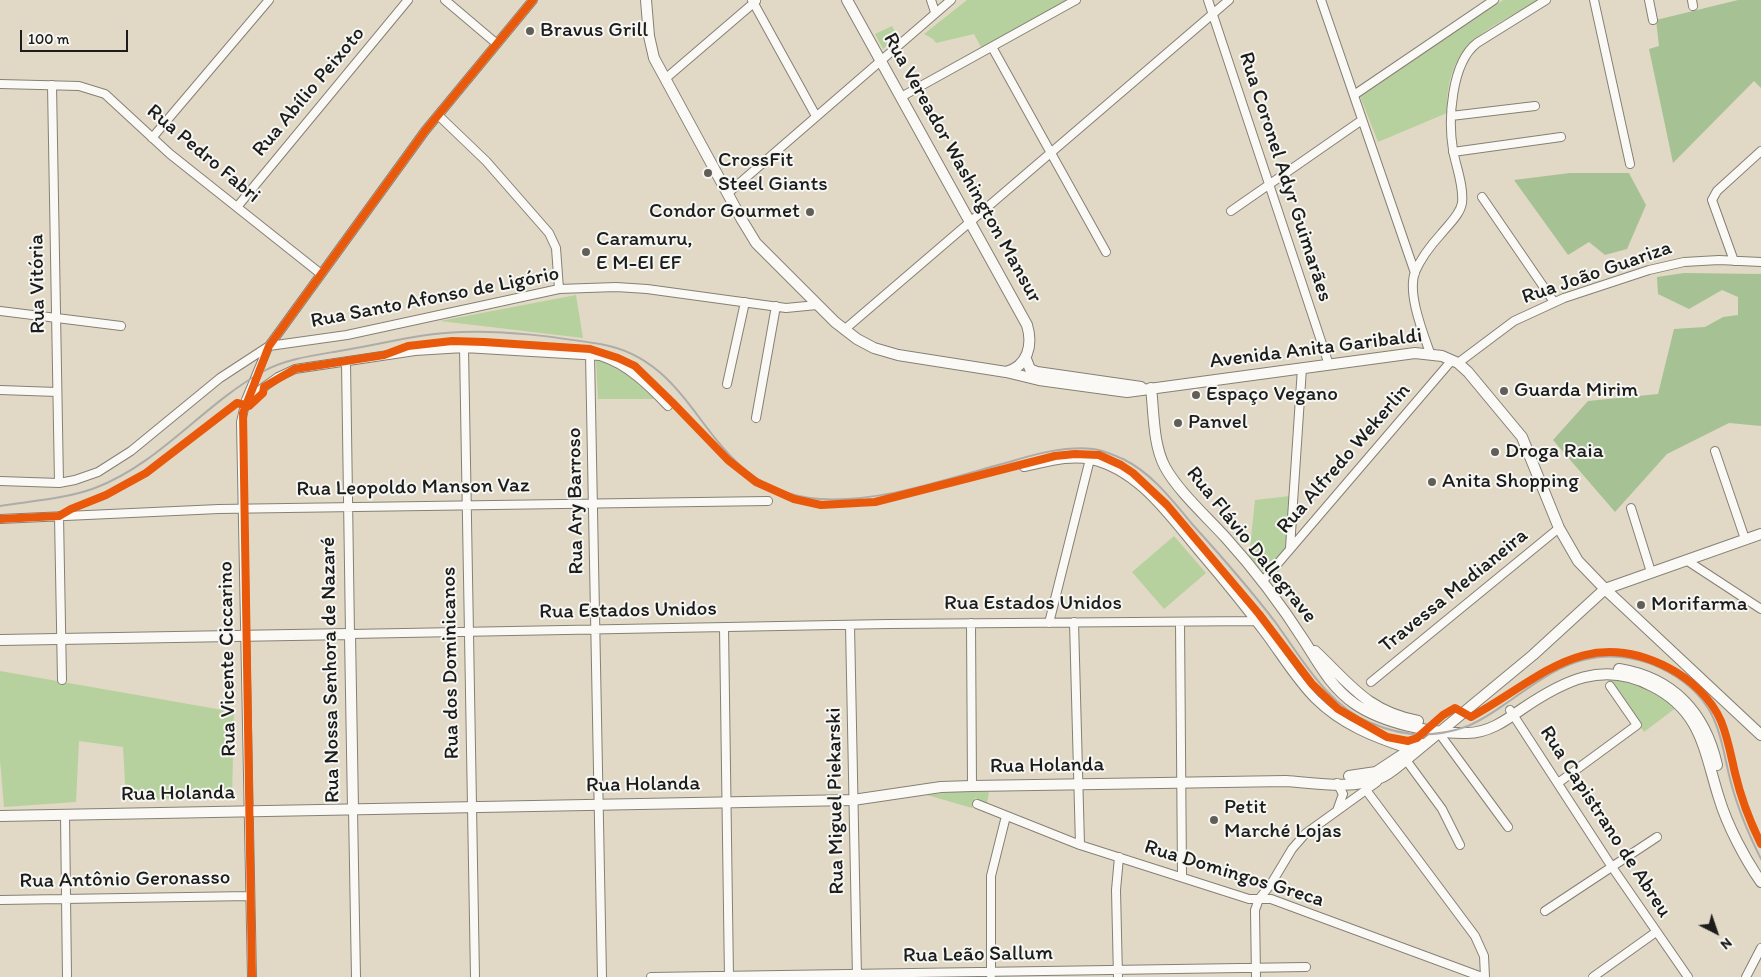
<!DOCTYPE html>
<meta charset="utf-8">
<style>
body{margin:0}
#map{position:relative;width:1761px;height:977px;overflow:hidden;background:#e1d9c5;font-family:Itim,sans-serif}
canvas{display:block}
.north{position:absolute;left:1691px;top:907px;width:50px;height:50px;-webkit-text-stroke:4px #f6f6f2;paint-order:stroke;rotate:139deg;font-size:14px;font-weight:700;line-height:20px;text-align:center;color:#1c1c1c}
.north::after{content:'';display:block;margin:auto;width:18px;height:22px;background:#1c1c1c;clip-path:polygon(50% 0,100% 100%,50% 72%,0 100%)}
.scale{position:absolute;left:20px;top:30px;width:108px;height:22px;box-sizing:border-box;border:2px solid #1c1c1c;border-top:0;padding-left:6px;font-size:15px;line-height:18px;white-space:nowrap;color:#1c1c1c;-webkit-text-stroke:4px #f6f6f2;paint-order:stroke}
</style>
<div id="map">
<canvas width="1761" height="977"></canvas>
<div class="north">N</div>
<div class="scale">100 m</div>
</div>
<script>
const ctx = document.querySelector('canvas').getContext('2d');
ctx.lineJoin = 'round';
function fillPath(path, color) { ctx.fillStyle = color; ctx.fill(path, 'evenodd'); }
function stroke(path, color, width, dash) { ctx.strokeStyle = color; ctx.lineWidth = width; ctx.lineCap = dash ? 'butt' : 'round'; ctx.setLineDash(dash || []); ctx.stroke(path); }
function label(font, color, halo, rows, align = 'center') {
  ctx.font = font + ' Itim,sans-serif'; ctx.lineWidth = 4; ctx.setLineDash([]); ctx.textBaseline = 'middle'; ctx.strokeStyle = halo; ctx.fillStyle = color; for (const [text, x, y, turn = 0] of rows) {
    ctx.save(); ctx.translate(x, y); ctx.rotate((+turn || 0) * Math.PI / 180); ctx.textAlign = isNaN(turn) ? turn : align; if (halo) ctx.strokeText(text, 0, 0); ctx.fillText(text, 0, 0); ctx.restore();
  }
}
fillPath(new Path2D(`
 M967 0H1067L982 49 974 34 936 43 933 39 924 34Z
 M1503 0H1538C1485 32 1446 42 1447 113L1378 142 1360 96Z
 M892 26 898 37 883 49 875 34Z
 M576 295 583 338 440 321Z
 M596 360C620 367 637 382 654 399H598Z
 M1290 496 1285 551 1265 574 1249 557 1255 500Z
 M1174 536 1206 573 1164 609 1132 572Z
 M0 671 234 712 232 798 126 800 123 747 79 741 76 802 4 807 0 760Z
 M1607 678C1635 683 1654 691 1677 707L1644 732Z
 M953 792H989L987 803 975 798 972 808 927 795Z`), '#b6d19e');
fillPath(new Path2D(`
 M1738 0H1761V88L1754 81 1673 163 1649 49 1659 46 1656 20Z
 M1570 173H1629L1646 205 1627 249 1605 255 1589 242 1568 255 1514 180Z
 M1684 273 1761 274V426L1729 423 1667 454 1615 512 1553 440 1588 401 1658 394 1674 329 1705 327 1723 317 1738 315V297L1722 290 1689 309 1658 294 1657 277Z`), '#a6c295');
const minor = new Path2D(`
 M445 0 497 44
 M752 0 816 116
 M931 0 935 12
 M1208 0 1329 365
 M1321 0 1415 273
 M1594 0 1630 164
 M1649 0 1653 20
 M1692 0 1693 6
 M992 47 1106 252
 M665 79 756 1
 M0 84 79 86 105 94 170 154 321 274
 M52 85 59 483
 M1354 95 1494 0
 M901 97 1076 0
 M438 115 486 161 549 233 556 248 559 289
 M1451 116 1535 106
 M152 138 269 0
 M1453 152 1561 137
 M727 194 951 0
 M1482 197 1554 302
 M237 207 408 0
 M1231 211 1362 120
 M1734 261 1712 200 1717 191 1761 151
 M0 311 121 326
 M844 330 1229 0
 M269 346 347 335 559 289 616 287 647 289 786 308 817 305
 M464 348 475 977
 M1430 353C1423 333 1407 293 1415 272 1421 258 1431 245 1441 234 1448 225 1460 215 1462 203 1464 186 1456 167 1453 150 1448 120 1451 63 1477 43L1546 0
 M590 354 602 977
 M346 362 350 634 888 624 1256 621
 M1458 363 1514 321 1564 298 1649 270 1684 262 1719 260 1761 262
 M727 384 745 302
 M0 390 57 392
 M246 400 278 377 295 369 415 351 464 348 600 356C628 365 648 385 668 406
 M756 418 776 306
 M1715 451 1745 539
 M1024 467C1045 463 1069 455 1091 460 1139 470 1171 519 1201 554 1224 581 1246 608 1267 636 1283 658 1297 681 1315 699 1341 725 1374 738 1408 749
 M0 481 59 483 75 480 98 472 131 451 220 378 269 346 425 131 533 0
 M1631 508 1651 572
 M59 516 62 680
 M0 519 219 509 768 501
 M1290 548 1302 368
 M1686 560 1761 609
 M1262 582 1452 360
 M1074 622 1080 845
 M1180 622 1182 876
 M971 623 972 786
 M1049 623 1090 459
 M850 625 857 977
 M724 628 729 977
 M1371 682 1559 528
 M1510 710 1612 867 1688 977
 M1439 733 1508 827
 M1406 760 1442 809 1460 845
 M1337 783 1343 794 1338 808
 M1558 783 1637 725 1610 686
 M1366 790 1475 936 1484 956 1485 977
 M977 804 1080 845 1249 899H1271L1482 977
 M353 809 356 977
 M65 815 67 977
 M0 900 250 896
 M1545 911 1657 837
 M991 975V876L1006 816
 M252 977 241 422 246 400 268 347
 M651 977 1306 967
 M1118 977 1116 890 1119 857
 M1256 977 1255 910 1259 899 1271 884 1292 849 1305 834 1377 782
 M1593 977 1656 932
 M1746 977 1761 948`);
const major = new Path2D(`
 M646 0 649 36 654 58 742 220 756 243 835 322 857 339 874 348 898 355 1006 372 1039 380 1127 392 1415 353 1442 356 1458 363 1468 372 1522 437 1559 528 1578 561 1605 589 1761 735
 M847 0 1027 325C1033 345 1028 366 1006 372
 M1026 359 1030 369 1037 372 1141 387
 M1151 388C1154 413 1153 445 1165 467 1178 491 1207 517 1226 538 1255 570 1282 606 1305 642 1320 666 1332 688 1355 704 1383 723 1433 734 1467 733 1488 733 1505 721 1522 709 1563 681 1603 660 1652 686 1702 711 1704 751 1719 798 1727 825 1745 859 1761 882
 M0 640 350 634 353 809
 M1315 651C1351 685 1367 711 1418 721
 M1619 669C1673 678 1705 712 1717 765
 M1349 776 1376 772 1420 743
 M0 816 853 800 941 787 972 786 1286 781C1315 783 1353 790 1380 778 1390 774 1398 766 1406 760L1533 655 1605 589 1761 534`);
stroke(minor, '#858076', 10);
stroke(major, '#858076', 12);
stroke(minor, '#faf9f6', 8);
stroke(major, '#faf9f6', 10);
stroke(new Path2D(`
 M0 506C31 501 65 499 95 488 159 464 203 405 262 372 287 358 317 355 345 350 383 344 422 333 461 332 506 330 555 337 600 344 706 362 700 490 820 499 883 503 948 478 1009 462 1035 454 1065 446 1093 449 1104 450 1113 455 1123 459 1152 473 1173 501 1193 525 1222 557 1250 589 1276 623 1302 659 1328 706 1371 723 1401 736 1434 738 1465 727 1482 721 1496 710 1511 700 1555 668 1593 644 1649 663 1672 672 1694 686 1708 708 1721 729 1724 755 1730 779 1737 807 1748 833 1761 859`), '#adaca9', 2);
stroke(new Path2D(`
 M0 519 59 516 71 509 106 495 146 473 237 403 249 406 263 393 264 387 295 369 384 355 408 346 452 341 484 342 590 349 618 358 635 366 672 402 728 460 756 482 794 499 821 505 875 502 1055 456 1075 454 1099 455 1121 465 1133 473 1167 505 1259 614 1312 684 1338 709 1387 737 1408 741 1417 738 1443 715 1455 708 1471 717C1539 680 1585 624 1669 668 1690 679 1711 698 1721 721 1728 738 1731 756 1735 773 1741 798 1750 822 1761 844
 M252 977 243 413 269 346 425 131 533 0`), '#e8590c', 8);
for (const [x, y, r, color] of [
 [530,31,5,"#615e57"],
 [708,173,5,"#615e57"],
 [810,212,5,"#615e57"],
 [586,252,5,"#615e57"],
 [1504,391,5,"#615e57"],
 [1196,395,5,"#615e57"],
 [1178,423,5,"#615e57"],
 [1495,452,5,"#615e57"],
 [1432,482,5,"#615e57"],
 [1641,605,5,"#615e57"],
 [1214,820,5,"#615e57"]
]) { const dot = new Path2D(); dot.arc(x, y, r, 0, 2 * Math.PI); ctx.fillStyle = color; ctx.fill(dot); stroke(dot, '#f6f6f2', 2); }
label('21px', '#1c1c1c', '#f6f6f2', [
 ["Bravus Grill",540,31],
 ["CrossFit",718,161],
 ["Steel Giants",718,185],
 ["Condor Gourmet",800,212,"right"],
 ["Caramuru,",596,240],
 ["E M-EI EF",596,264],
 ["Guarda Mirim",1514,391],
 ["Espaço Vegano",1206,395],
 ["Panvel",1188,423],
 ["Droga Raia",1505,452],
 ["Anita Shopping",1442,482],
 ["Morifarma",1651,605],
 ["Petit",1224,808],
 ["Marché Lojas",1224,832]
], 'left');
label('21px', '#1c1c1c', '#f6f6f2', [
 ["Rua Abílio Peixoto",309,92,-50],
 ["Rua Pedro Fabri",203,154,40],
 ["Rua Vereador Washington Mansur",962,168,61],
 ["Rua Coronel Adyr Guimarães",1285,177,72],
 ["Rua João Guariza",1597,273,-19],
 ["Rua Vitória",38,284,-91],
 ["Rua Santo Afonso de Ligório",435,298,-11],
 ["Avenida Anita Garibaldi",1316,349,-7],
 ["Rua Alfredo Wekerlin",1344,459,-49],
 ["Rua Leopoldo Manson Vaz",413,488,-1],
 ["Rua Ary Barroso",576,501,-91],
 ["Rua Flávio Dallegrave",1251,545,51],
 ["Travessa Medianeira",1454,591,-39],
 ["Rua Estados Unidos",1033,604],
 ["Rua Estados Unidos",628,611,-1],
 ["Rua Vicente Ciccarino",228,659,-91],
 ["Rua dos Dominicanos",451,663,-91],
 ["Rua Nossa Senhora de Nazaré",331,670,-91],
 ["Rua Holanda",1047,766,-1],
 ["Rua Holanda",643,785,-1],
 ["Rua Holanda",178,794,-1],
 ["Rua Miguel Piekarski",836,801,-91],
 ["Rua Capistrano de Abreu",1605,822,57],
 ["Rua Domingos Greca",1234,874,17],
 ["Rua Antônio Geronasso",125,880,-1],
 ["Rua Leão Sallum",978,955,-1]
]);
</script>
